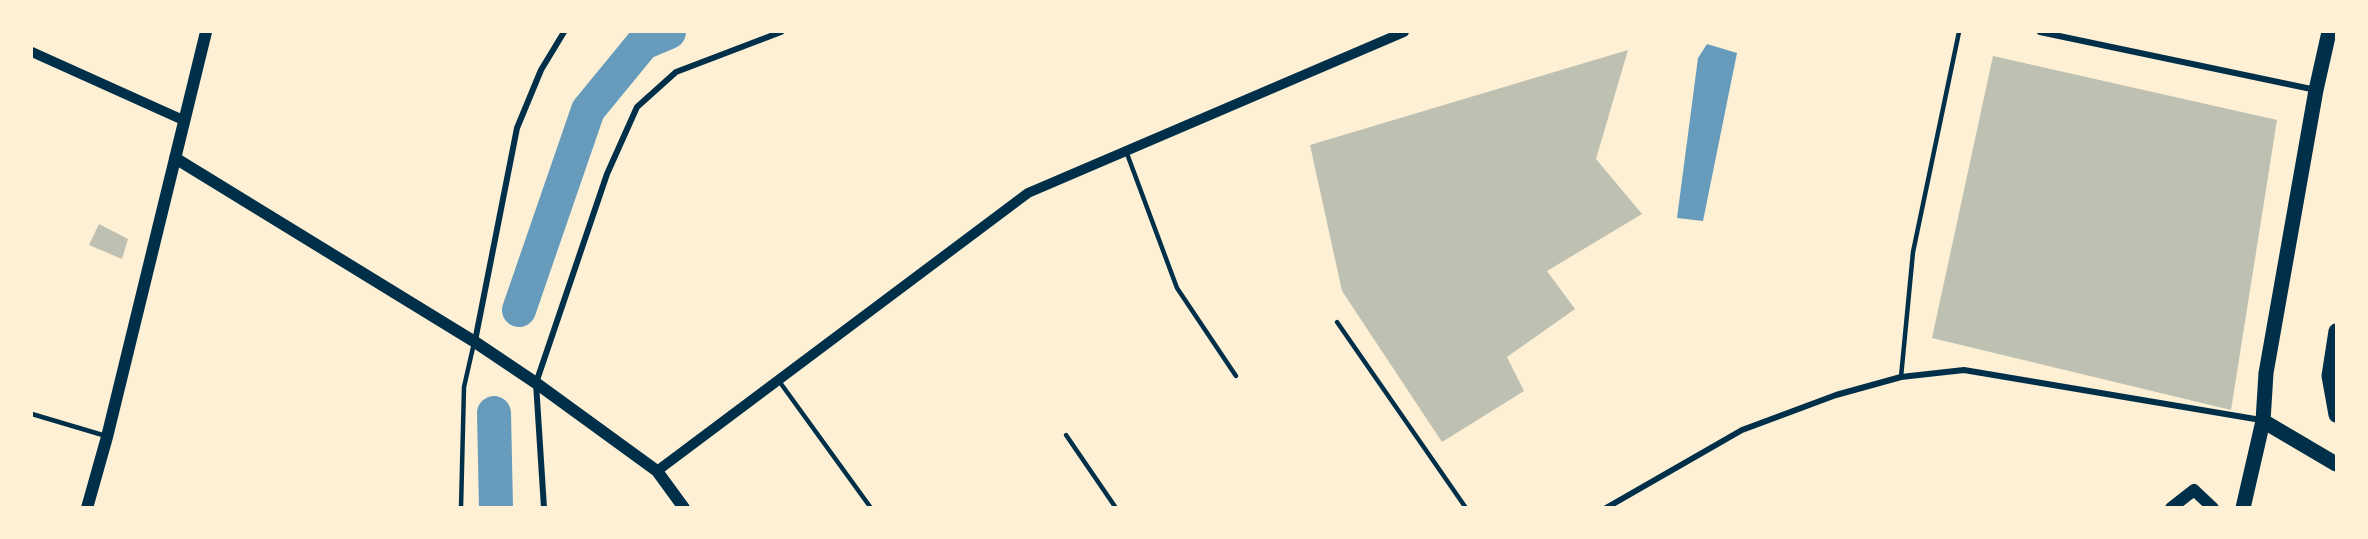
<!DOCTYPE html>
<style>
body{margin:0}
#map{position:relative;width:2368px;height:539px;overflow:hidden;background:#fdf0d5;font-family:"Space Grotesk",sans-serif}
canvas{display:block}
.frame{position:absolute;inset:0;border:33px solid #fdf0d5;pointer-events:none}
</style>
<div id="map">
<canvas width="2368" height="539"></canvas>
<div class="frame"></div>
</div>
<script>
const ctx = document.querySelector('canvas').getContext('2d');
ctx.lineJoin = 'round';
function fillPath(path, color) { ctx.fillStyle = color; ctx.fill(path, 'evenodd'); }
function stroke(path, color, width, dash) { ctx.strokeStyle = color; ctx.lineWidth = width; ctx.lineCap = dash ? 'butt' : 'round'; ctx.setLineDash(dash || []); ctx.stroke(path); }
fillPath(new Path2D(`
 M1707 44 1737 53 1703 221 1677 218 1698 58Z`), '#669bbc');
stroke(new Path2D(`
 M519 310 588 110 643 43 669 32
 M494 413 496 508`), '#669bbc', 34);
fillPath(new Path2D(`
 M1628 50 1596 159 1642 214 1547 271 1575 309 1507 357 1524 391 1442 442 1342 291 1310 145Z
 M1993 56 2277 120 2231 410 1932 338Z
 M99 224 128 239 122 259 89 245Z`), '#bec0b2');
stroke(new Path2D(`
 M1126 151 1177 288 1236 376
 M1337 322 1466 508
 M1901 377 1913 252 1959 32
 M779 381 871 508
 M32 414 106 436
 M1066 435 1116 508
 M461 508 464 387 474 343`), '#003049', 4.5);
stroke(new Path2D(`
 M2040 32 2316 90
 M475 341 517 128 541 70 564 32
 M544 508 536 383 607 174 637 107 676 72 781 32
 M1606 508 1742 430 1836 395 1901 377 1964 370 2261 420`), '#003049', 6);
stroke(new Path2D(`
 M32 52 183 120
 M657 471 1028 193 1404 32`), '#003049', 10);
stroke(new Path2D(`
 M175 158 475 342 536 383 657 471 684 508
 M87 508 107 437 206 32
 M2171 508 2194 490 2213 508`), '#003049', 12);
stroke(new Path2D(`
 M2336 331 2329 376 2336 415
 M2263 421 2336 464
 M2243 508 2263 421 2266 373 2316 90 2329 32`), '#003049', 15);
</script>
